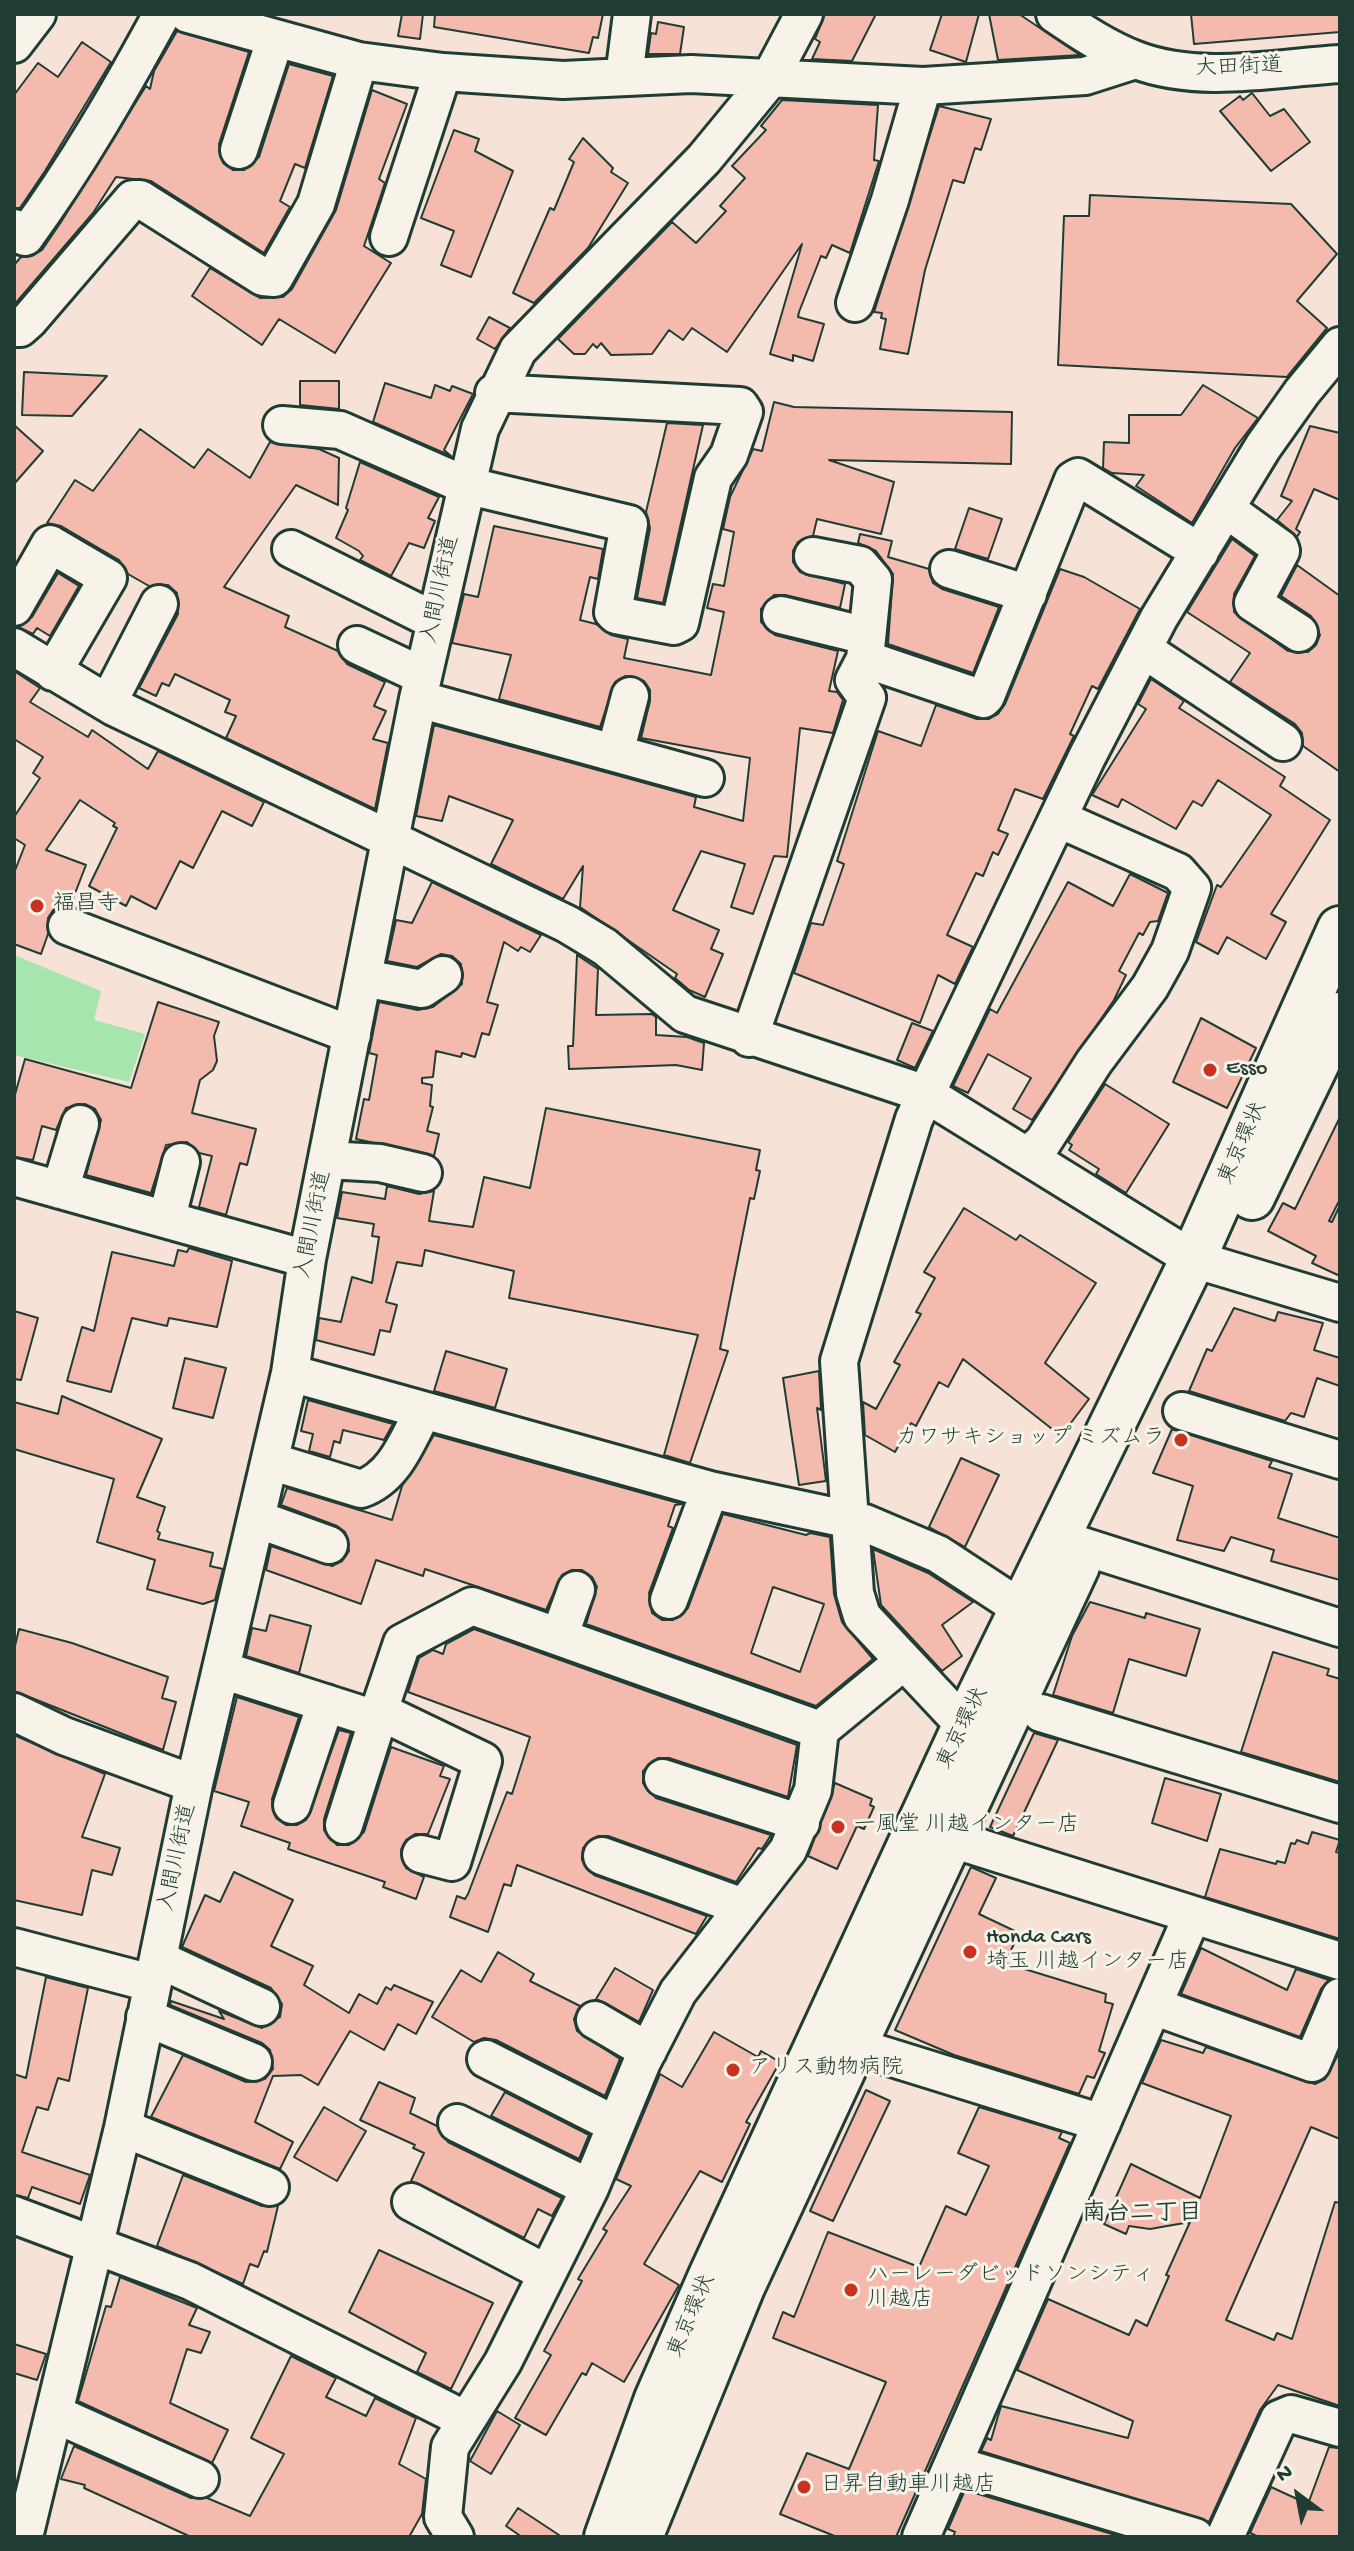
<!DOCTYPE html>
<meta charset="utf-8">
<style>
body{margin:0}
#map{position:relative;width:1354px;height:2551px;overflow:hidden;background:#f6e2d6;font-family:"Gochi Hand",sans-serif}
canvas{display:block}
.frame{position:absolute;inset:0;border:16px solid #1f3d34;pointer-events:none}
.north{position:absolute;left:1258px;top:2455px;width:80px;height:80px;-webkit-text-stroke:6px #f7f3e8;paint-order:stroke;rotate:328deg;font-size:22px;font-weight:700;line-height:32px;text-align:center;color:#1f3d34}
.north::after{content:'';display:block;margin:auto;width:28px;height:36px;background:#1f3d34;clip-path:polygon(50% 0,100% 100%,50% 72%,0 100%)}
</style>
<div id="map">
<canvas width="1354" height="2551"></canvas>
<div class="frame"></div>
<div class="north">N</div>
</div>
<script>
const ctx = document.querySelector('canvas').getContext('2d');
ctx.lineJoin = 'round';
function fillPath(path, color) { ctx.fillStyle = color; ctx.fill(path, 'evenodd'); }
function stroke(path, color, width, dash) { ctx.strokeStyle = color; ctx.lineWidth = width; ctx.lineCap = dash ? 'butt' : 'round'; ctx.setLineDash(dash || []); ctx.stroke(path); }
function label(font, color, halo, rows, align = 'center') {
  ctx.font = font + ' "Gochi Hand","Klee One",sans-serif'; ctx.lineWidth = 6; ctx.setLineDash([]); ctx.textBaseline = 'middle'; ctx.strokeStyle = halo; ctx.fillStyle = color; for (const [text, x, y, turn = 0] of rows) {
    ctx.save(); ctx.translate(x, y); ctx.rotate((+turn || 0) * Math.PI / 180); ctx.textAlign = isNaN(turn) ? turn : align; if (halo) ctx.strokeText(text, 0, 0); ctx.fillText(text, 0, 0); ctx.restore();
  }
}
fillPath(new Path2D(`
 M14 955 101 991 94 1020 145 1034 129 1082 14 1055Z`), '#a6e5ae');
const building = new Path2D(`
 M402 14H423L420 39 398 36Z
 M435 14H603L598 38 593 37 589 53 434 27Z
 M825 14H876L852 61 812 59 820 42 815 39Z
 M942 14H979L966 62 930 50Z
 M989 14H1019L1080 55 998 60Z
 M1191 14H1340V32L1194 44Z
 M658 22 684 27 680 54H648L651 33 656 34Z
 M177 31 249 52 219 144 223 163 233 170H244L259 157 289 64 333 76 305 168 295 164 280 201 290 207 264 253 151 181 116 177 93 213 14 305V265L21 257 32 256 42 250 61 222 146 86 150 89 154 71Z
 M82 42 111 62 45 171 20 208H14V95L38 63 58 77Z
 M372 90 407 104 379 179 385 183 364 246 391 263 335 353 279 319 262 345 192 296 210 268 260 298 283 297 292 289 336 210Z
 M1252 93 1270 116 1284 109 1310 142 1271 171 1220 111 1240 96 1243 100Z
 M782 100 878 105 874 160 879 161 850 253 832 245 826 258 821 256 799 312 798 317 824 324 813 361 793 355V361L770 354 802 244 727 352 692 328 683 340 669 330 652 354 611 355 601 343 597 348 593 344 585 354H574L558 339 672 222 696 243 726 211 720 206 745 178 732 166 766 130 761 126Z
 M939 106 991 119 981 150 975 148 964 183 953 180 925 270 908 354 880 349 886 319 881 318 882 313 874 312Z
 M454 130 479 139 475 151 513 171 471 277 441 265 454 231 421 218Z
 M583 138 613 168 611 172 628 183 588 248 534 303 513 293 550 208 554 210 574 162 569 159Z
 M1090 195 1291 204 1337 254 1297 301 1327 328 1287 377 1058 365 1064 216H1089Z
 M489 317 510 328 495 349 477 339Z
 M24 372 107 376 72 416 22 415Z
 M300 381H339V409L300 405Z
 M385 383 431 398 435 385 450 391 452 386 473 394 444 450 451 456 373 422Z
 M1203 385 1258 418 1235 448 1192 523 1136 486 1144 475 1112 473 1103 468 1104 442 1129 443V415H1181Z
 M774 402 794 407 1012 412 1011 464 829 460 894 482 881 534 817 519 813 536 798 542 793 551V562L800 572 845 584 840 608 785 595H774L761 609V622L775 635 838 651 829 691 837 692 843 700 833 733 800 728 787 857 774 856 753 914 731 907 745 864 701 851 673 910 719 930 711 949 723 954 705 997 689 990 675 978 677 974 580 907 583 866 563 899 491 864 513 820 449 796 442 821 416 816 434 725 696 797 694 807 743 821 750 758 641 738 650 701V690L644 681 625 676 615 682 600 727 499 699 511 655 452 643 464 594 478 597 494 526 603 549 598 579 590 577 580 620 596 624 611 635 628 639 624 658 711 675 724 612 707 608 713 584 724 586 734 532 723 529 730 497 753 449 762 451Z
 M667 423 703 425 663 603 637 598 650 528 646 512Z
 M14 425 43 451 14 484Z
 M1310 426 1340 433V500L1314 489 1296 529 1300 532 1297 537 1277 520 1292 501 1281 496Z
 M140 429 194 468 208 449 250 478 270 442 319 449 339 458 338 505 296 485 224 587 289 616 285 627 338 651 347 664 385 682 374 706 386 711 373 739 388 743 375 809 226 738 236 716 225 712 230 700 175 674 169 686 162 683 156 696 139 688 178 614 177 593 168 585 149 586 128 574 119 560 61 526 47 523 75 480 93 491Z
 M360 462 439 497 428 518 435 521 424 548 409 543 391 576 360 560 363 556 359 551 336 538 348 510 346 508Z
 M969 508 1002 519 988 559 955 549Z
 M860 534 892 541 888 557 929 569 933 583 942 589 999 607 973 673 888 644 893 574 876 551 858 543Z
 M1232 539 1255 556 1234 594V612L1288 651 1308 652 1316 645 1320 635 1311 616 1281 596 1297 565 1340 596V772L1303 746 1302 733 1295 724 1230 682 1250 653 1187 612Z
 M1060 569 1084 577 1140 609 1098 689 1092 686 1070 734 1074 736 1043 799 1015 789 998 830 1008 834 998 855 993 852 983 876 976 873 947 935 973 947 955 984 938 975 920 1023 794 973 811 923 823 925 844 864 837 861 878 731 921 746 936 705 977 719H989L998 714 1005 704Z
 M58 573 79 586 50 636 37 628 33 634 18 627 32 617Z
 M14 671 40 688 30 702 88 737 92 730 148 769 158 751 264 802 252 826 222 811 193 868 180 861 156 909 131 896 126 906 89 886 117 828 113 826 115 823 80 800 46 850 86 865 72 901 54 909 48 918V934L41 954 14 944V873L25 845 14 838V817L40 778 33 773 43 757 14 739Z
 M1151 679 1184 701 1179 708 1285 777 1280 786 1330 820 1271 914 1286 922 1266 959 1227 937 1218 954 1196 942 1217 885 1221 887 1271 815 1218 780 1202 806 1193 801 1176 829 1122 799 1118 807 1092 795 1146 709 1138 704Z
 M1130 874 1168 893 1158 921 1150 922 1143 935 1139 933 1119 971 1126 975 1114 1000 1032 1120 1013 1109 1031 1078 988 1054 968 1093 953 1086 990 1009 997 1013 1068 882 1113 906Z
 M432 882 541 935 530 952 521 947 518 951 504 942 487 1002 498 1005 489 1035 482 1033 475 1057 462 1053 461 1057 436 1051 433 1077 422 1078V1083L432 1085 430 1106 433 1107 427 1131 439 1134 434 1156 356 1139 364 1099 369 1100 377 1055 369 1053 379 1002 418 1010 433 1007 462 984 461 964 452 956 441 954 417 967 387 961 396 920 412 923Z
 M577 955 598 969 596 1015 652 1014 656 1017V1035L687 1037 704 1043 702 1070 676 1065 569 1069 568 1046H573Z
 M158 1002 219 1022 214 1036 217 1061 213 1070 200 1080 192 1113 256 1129 247 1165 240 1163 226 1215 199 1207 212 1156 199 1153 187 1142 166 1145 151 1193 86 1175 101 1120 95 1109 85 1104 66 1108 56 1130 42 1126 33 1160 14 1157V1098L25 1059 131 1088Z
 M1201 1018 1256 1048 1227 1108 1173 1082Z
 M912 1023 933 1031 915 1068 897 1060Z
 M1105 1084 1169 1124 1126 1193 1096 1174 1099 1169 1069 1150 1072 1145 1068 1142Z
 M546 1108 760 1150 756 1170 760 1171 754 1199 750 1198 720 1349 728 1351 690 1463 664 1455 698 1335 509 1298 514 1271 425 1250 422 1266 397 1262 386 1302 397 1305 390 1332 380 1330 374 1355 316 1340 319 1318 341 1322 352 1277 372 1283 379 1237 372 1236 374 1224 337 1218 342 1192 385 1199 387 1186 419 1194 434 1191 429 1221 473 1227 484 1177 530 1188Z
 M1340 1117V1199L1329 1221 1332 1222 1340 1205V1276L1312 1263 1316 1256 1268 1231 1283 1203 1295 1209Z
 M964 1208 1016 1240 1020 1235 1096 1283 1045 1363 1089 1399 1061 1436 963 1359 948 1387 939 1382 916 1426 911 1423 895 1452 865 1435 863 1402 876 1409 900 1365 894 1362 921 1314 916 1312 935 1278 924 1272Z
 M189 1248 232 1261 217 1327 169 1318 167 1326 132 1318 111 1392 67 1381 82 1327 94 1331 112 1252 174 1266 178 1250 187 1252Z
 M1234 1308 1275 1321 1278 1312 1323 1323 1314 1350 1340 1358V1386L1317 1378 1304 1417 1291 1413 1285 1421 1189 1391 1207 1349 1212 1351Z
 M14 1311 38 1318 21 1380 14 1379Z
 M446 1351 507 1369 495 1408 434 1391Z
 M185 1358 226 1368 213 1418 173 1408Z
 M819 1371 821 1410 817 1408 826 1481 799 1485 783 1378Z
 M62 1396 162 1439 137 1497 165 1507 157 1531 160 1533 158 1539 213 1553 210 1566 223 1569 215 1600 203 1604 147 1589 155 1560 97 1542 114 1479 14 1449V1402L58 1414Z
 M308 1400 393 1424 384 1440 343 1430 340 1443 334 1441 330 1457 309 1451 313 1434 301 1431Z
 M1172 1429 1272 1461 1269 1467 1292 1474 1278 1518 1340 1538V1580L1271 1561 1274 1550 1231 1537 1224 1551 1177 1540 1193 1486 1153 1473Z
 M434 1435 682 1504 675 1505 668 1526 673 1528 649 1593 652 1613 662 1620H673L688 1608 723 1514 806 1535 810 1533 830 1537 834 1594 842 1622 873 1659 816 1706 586 1624 597 1587 592 1577 582 1570H572L562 1575 546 1610 425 1569 423 1576 376 1560 361 1604 266 1570 271 1546 332 1566 342 1561 349 1551 345 1532 337 1526 281 1505 287 1488 392 1520 402 1486ZM773 1587 824 1604 800 1672 751 1653Z
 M961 1458 999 1475 965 1547 929 1527Z
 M873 1549 928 1573 973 1602 942 1625 962 1656 942 1671 881 1605Z
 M1090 1602 1145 1618 1146 1613 1200 1629 1186 1676 1129 1659 1113 1713 1053 1695 1072 1636Z
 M270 1615 311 1626 299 1673 246 1656 252 1628 266 1631Z
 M19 1629 72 1643 168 1677 162 1698 176 1702 163 1750 14 1691V1650Z
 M474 1629 797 1745 788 1797 669 1758H658L643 1771V1783L656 1798 771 1835 762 1849 758 1848 736 1882 608 1836H598L583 1848 582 1860 594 1875 707 1916 696 1934 517 1865 511 1886 504 1884 488 1932 450 1917 457 1896 465 1899 468 1894 507 1792 512 1794 530 1737 408 1692 419 1658 433 1650 443 1654 446 1644Z
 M1273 1652 1329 1669 1327 1675 1340 1679V1782L1241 1752Z
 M237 1697 299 1717 272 1799 276 1818 286 1825H297L306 1820 339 1730 351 1733 324 1819V1830L337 1845H349L364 1832 391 1747 444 1766 440 1776 450 1779 428 1834H415L406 1840 401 1850 406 1868 424 1877 416 1899 383 1887 385 1882 288 1849 290 1843 241 1826 249 1802 214 1791Z
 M1034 1733 1058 1740 1013 1836 990 1827Z
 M14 1735 105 1774 82 1837 120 1848 112 1875 92 1870 82 1915 14 1900Z
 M1165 1778 1221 1794 1207 1841 1152 1823Z
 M835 1783 872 1799 870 1805 874 1807 864 1829 857 1826 837 1869 808 1856Z
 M1312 1832 1340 1840 1336 1852 1340 1853V1939L1205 1897 1220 1849 1276 1864 1277 1861 1285 1863 1291 1843 1295 1844 1297 1840 1308 1844Z
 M971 1867 996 1878 979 1914 1019 1933 1005 1963 1106 1994 1105 2002 1113 2004 1099 2051 1105 2053 1094 2078 1087 2076 1079 2094 954 2055 895 2030Z
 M234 1872 293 1900 271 1946 313 1966 304 1985 349 2013 359 1994 377 2004 386 1987 391 1990 394 1985 433 2002 416 2034 398 2024 384 2050 350 2031 318 2085 301 2075 273 2076 255 2122 293 2142 280 2169 151 2117 183 2055 246 2082 265 2079 273 2069 270 2050 262 2043 170 2005 171 2001 224 2019 219 2011 262 2028 280 2017 282 2004 271 1988 182 1947 205 1895 220 1902Z
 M1201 1948 1287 1990 1296 1969 1329 1980 1321 1989 1300 2037 1181 1994Z
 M498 1952 534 1974 530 1981 580 2006 574 2019 577 2031 620 2059 605 2096 496 2040 484 2038 474 2042 432 2017 461 1970 481 1982Z
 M615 1968 653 1990 639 2022 596 1999Z
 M46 1977 88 1988 69 2081 58 2078 48 2110 37 2107 22 2152 90 2175 80 2204 32 2187 28 2198 14 2195V2074L26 2078Z
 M714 2032 758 2057 761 2051 780 2062 746 2122 750 2124 722 2182 700 2171 644 2264 679 2285 624 2382 592 2363 586 2375 582 2373 546 2435 515 2418 551 2355 544 2351 582 2281 578 2279 607 2231 603 2229 631 2186 616 2179 660 2074 682 2087Z
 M1161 2040 1203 2053 1206 2047 1315 2084 1325 2079 1340 2051V2139L1311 2127 1226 2320 1274 2340 1277 2333 1292 2339 1335 2202 1340 2203V2406L1278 2385 1260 2410 1209 2522 981 2451 987 2438 991 2440 1001 2406 1128 2438 1133 2421 1017 2370 1048 2299 1129 2335 1136 2320 1147 2326 1169 2276 1166 2275 1190 2222 1150 2229 1129 2226 1126 2234 1104 2224 1131 2164 1200 2198 1231 2116 1142 2083Z
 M379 2082 415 2098 410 2113 437 2126 448 2142 562 2198 552 2216 538 2209 524 2238 411 2181 424 2153 413 2148 415 2145 360 2120Z
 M866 2090 890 2101 833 2221 810 2211Z
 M505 2092 589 2135 579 2159 491 2116Z
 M324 2107 366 2131 337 2181 294 2157Z
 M979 2107 1062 2132 1059 2138 1070 2143 896 2537H837L780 2514 807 2453 849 2469 886 2382 773 2338 783 2312 794 2317 828 2232 919 2267 946 2206 966 2215 989 2166 958 2153Z
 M183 2175 262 2206H278L267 2252 264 2251 258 2267 250 2264 243 2284 157 2246Z
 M379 2250 493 2303 451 2389 417 2372 426 2353 349 2312Z
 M120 2277 197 2308 189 2325 210 2332 201 2353 187 2349 170 2403 228 2430 212 2463 78 2401 106 2306 111 2307Z
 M14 2344 46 2354 37 2380 14 2373Z
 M291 2356 336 2378 326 2397 366 2416 375 2398 416 2418 399 2464 426 2479 422 2514 409 2537H191L84 2488 85 2485 61 2479 74 2446 191 2498H207L250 2516 284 2454 251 2438Z
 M497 2411 520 2425 491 2474 470 2461Z
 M1329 2447 1340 2448V2537H1259L1250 2533 1271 2487 1308 2504Z
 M965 2490 1122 2537H953L955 2532 948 2529Z
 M518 2508 562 2537H522L506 2526Z`);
fillPath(building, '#f4baad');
stroke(building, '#1f3d34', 2);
const minor = new Path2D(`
 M188 14 359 61 443 72 563 80 691 74 923 86 1085 76 1135 60
 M1055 14C1080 31 1107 49 1136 60 1199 84 1274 68 1340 64
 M14 44 37 14
 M624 77 632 14
 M239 150 275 40
 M14 228 25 237C77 166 120 91 162 14
 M389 237 443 72
 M855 303 890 200 923 86
 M14 328H20L29 320 133 199H140L263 277 274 278 316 204 359 61
 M282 425 340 430 465 485 629 524 613 612 616 615 674 626 680 623 713 478 729 455 744 412 740 406 494 393
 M1226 509 1280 548 1281 551 1253 603 1299 633
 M291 549 435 621
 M813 556 860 565 873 580 865 659
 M949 569 1028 594
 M14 607 50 544 108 578 53 672
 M781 615 867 636
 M357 645 423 676
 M14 647 114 707 567 924 605 947 685 1014 926 1094 1193 1259 1340 1303
 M1143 649 1283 742
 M418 699 705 778
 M108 703 159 604
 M615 753 630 696
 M67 926 352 1035
 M363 978 422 989 443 975
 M749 1038 867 698 854 680 865 659 983 699 986 696 1073 480 1078 477 1200 552
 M1027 1156 1043 1142 1094 1062 1150 987 1170 951 1192 888 1178 872 1059 819
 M327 1160 380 1163 423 1173
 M14 1177 307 1259
 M60 1190 80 1124
 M167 1218 181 1162
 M290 1373 710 1490 865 1523 938 1554 1022 1609
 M1182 1411 1340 1460
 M270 1461 361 1489C395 1477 407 1441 423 1411
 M257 1519 329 1545
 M1057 1538 1340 1628
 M669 1600 710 1490
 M559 1637 576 1590
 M222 1670 369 1717 379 1711 402 1643 472 1606 820 1730
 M379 1711 483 1761 452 1862 421 1854
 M14 1712 64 1736 194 1784
 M1041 1713 1340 1804
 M965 1726 862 1616 855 1593 839 1361 914 1119 1087 757 1159 618 1263 447 1302 392 1340 346
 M663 1778 801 1823
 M292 1805 326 1703
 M344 1825 375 1728 369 1717
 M949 1838 1340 1961
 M602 1856 743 1907
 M14 1947 151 1983
 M158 1959 261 2007
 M1153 2006 1312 2063 1340 1997
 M145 2017 253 2062
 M595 2020 648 2051
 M876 2053 1102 2123
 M486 2059 616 2125
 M457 2123 590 2188
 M123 2128 270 2187
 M411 2202 546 2273
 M14 2215 190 2281 464 2419
 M55 2414 200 2479
 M955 2465 1195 2537
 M24 2537 123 2128 194 1784 290 1373 307 1259 418 699 480 429 518 350 704 159 769 80 804 14
 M455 2537 443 2517 450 2447 503 2362 590 2188 642 2062 678 1992 788 1850 813 1790 820 1730 904 1661
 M921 2537 1192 1916
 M1225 2537 1279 2419 1291 2414 1340 2428`);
const highway = new Path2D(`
 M1252 1197 1340 1015
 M607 2537 657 2399 711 2276 965 1726 1193 1259 1340 929
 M640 2537 742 2287 1077 1566`);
stroke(minor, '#1f3d34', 42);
stroke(highway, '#1f3d34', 50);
stroke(minor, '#f7f3e8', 36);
stroke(highway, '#f7f3e8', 44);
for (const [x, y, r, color] of [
 [37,906,8,"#c8321e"],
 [1210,1070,8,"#c8321e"],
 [1181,1440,8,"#c8321e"],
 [838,1827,8,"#c8321e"],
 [970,1952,8,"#c8321e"],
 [733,2070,8,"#c8321e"],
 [851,2290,8,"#c8321e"],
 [804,2487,8,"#c8321e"]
]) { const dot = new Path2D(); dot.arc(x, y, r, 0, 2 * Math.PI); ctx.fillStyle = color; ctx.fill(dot); stroke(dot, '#f7f3e8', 3); }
label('22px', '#1f3d34', '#f7f3e8', [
 ["大田街道",1239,69,-2],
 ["入間川街道",442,590,-78],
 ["東京環状",1244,1144,-66],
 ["入間川街道",315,1225,-79],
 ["東京環状",964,1729,-64],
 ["入間川街道",179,1858,-78],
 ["東京環状",693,2317,-67]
]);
label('22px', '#1f3d34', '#f7f3e8', [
 ["福昌寺",53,906],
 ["Esso",1226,1070],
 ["カワサキショップ ミズムラ",1165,1440,"right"],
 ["一風堂 川越インター店",854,1827],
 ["Honda Cars",986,1939],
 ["埼玉 川越インター店",986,1964],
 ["アリス動物病院",749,2070],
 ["ハーレーダビッドソンシティ",867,2277],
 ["川越店",867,2302],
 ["日昇自動車川越店",820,2487]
], 'left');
label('bold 24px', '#1f3d34', '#f7f3e8', [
 ["南台二丁目",1142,2215]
]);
</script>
